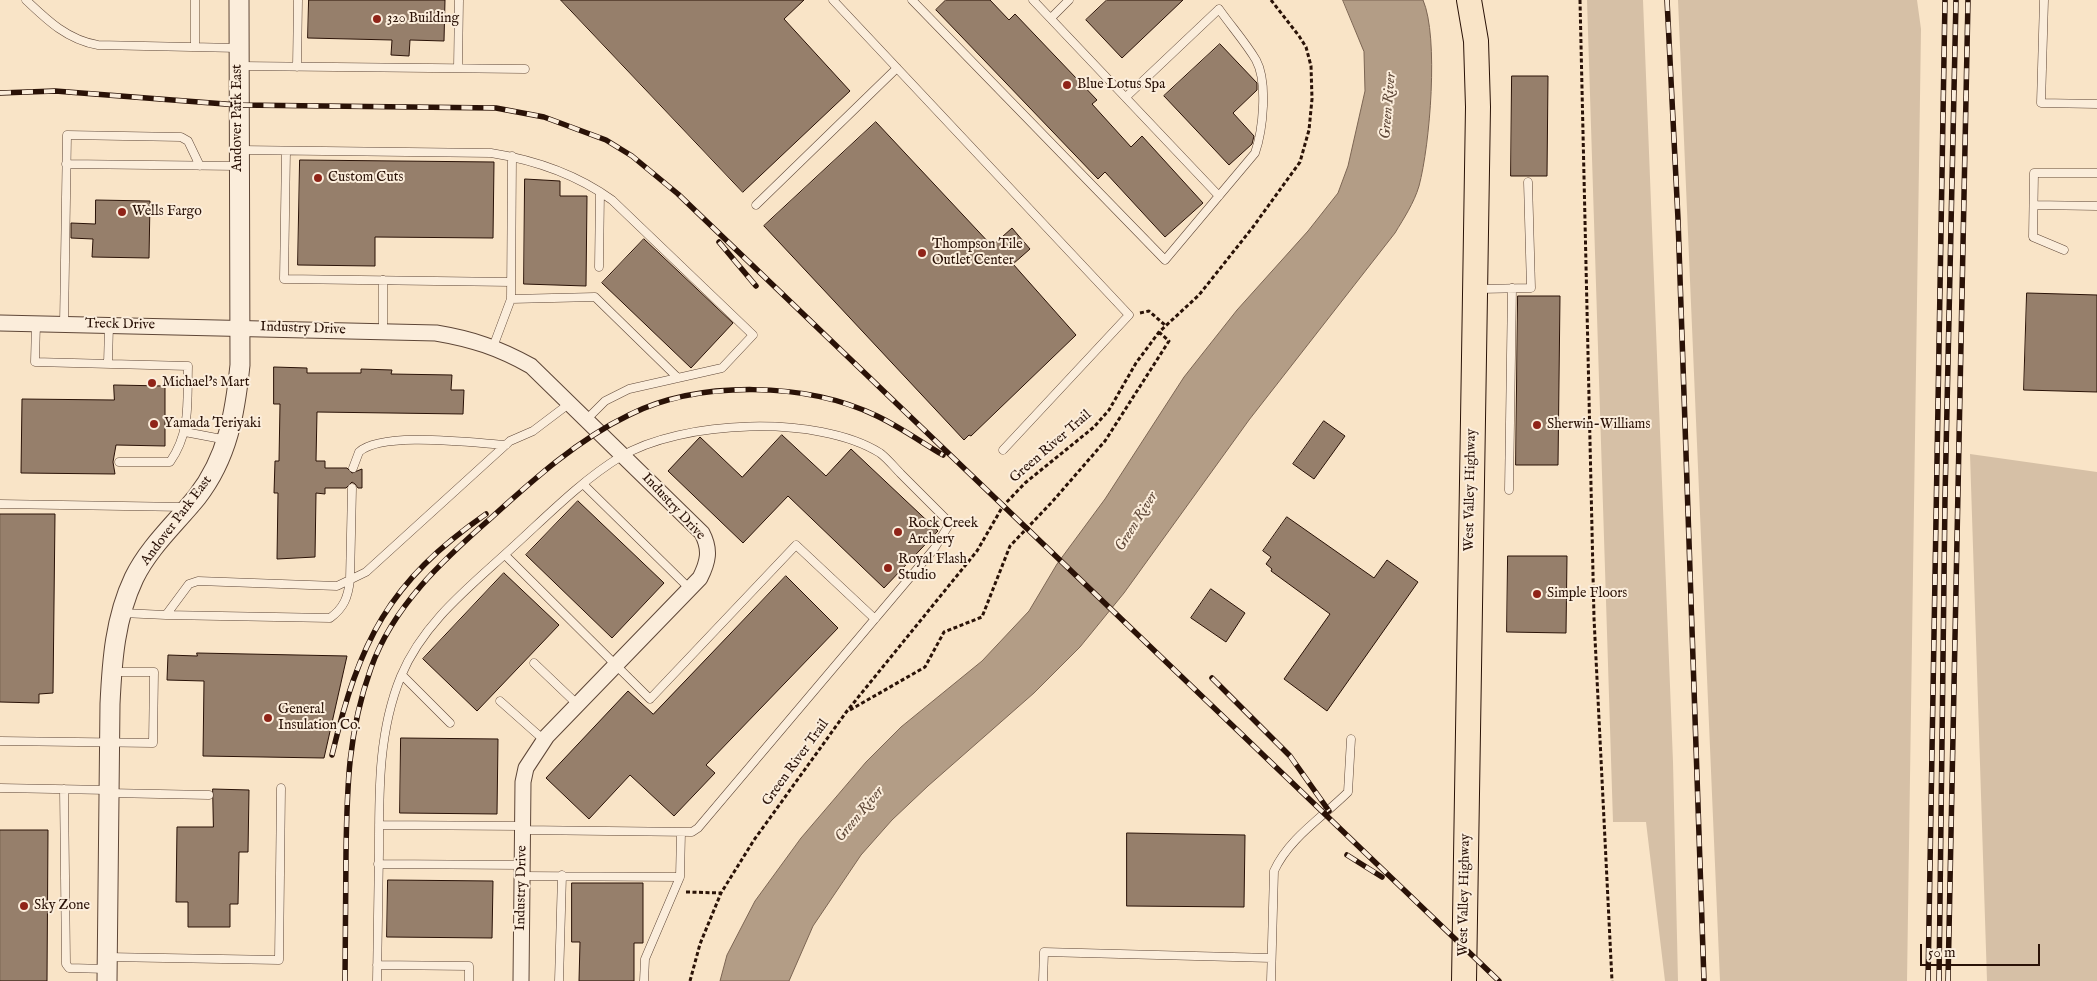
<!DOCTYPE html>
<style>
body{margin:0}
#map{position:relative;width:2097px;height:981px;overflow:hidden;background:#f9e4c7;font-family:"IM FELL English",serif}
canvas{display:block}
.scale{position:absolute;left:1920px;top:944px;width:120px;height:22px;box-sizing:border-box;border:2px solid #2a1207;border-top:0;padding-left:6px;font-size:15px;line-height:18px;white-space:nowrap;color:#2a1207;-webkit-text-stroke:4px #fbeddb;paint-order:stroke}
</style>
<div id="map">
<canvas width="2097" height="981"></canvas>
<div class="scale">50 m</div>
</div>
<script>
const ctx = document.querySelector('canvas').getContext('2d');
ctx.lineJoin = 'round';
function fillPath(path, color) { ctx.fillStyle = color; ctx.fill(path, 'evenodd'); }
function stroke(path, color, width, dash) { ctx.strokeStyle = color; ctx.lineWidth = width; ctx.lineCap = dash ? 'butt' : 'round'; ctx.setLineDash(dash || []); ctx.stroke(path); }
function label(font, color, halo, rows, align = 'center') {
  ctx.font = font + ' "IM FELL English",serif'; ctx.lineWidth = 4; ctx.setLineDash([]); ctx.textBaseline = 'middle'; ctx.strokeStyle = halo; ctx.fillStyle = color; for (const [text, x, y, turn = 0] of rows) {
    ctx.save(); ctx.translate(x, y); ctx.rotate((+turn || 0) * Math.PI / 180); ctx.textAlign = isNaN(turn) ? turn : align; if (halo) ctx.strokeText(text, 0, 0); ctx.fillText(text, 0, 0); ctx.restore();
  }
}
fillPath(new Path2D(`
 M1587 0H1643L1673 762 1678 981H1665L1646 822H1613Z
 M1678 0H1917L1921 29 1907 981H1720Z
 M1970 454 2097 472V981H1987Z`), '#d6c0a6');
const water = new Path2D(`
 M1343 0H1423C1439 37 1430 145 1419 186 1414 203 1404 218 1395 233L1249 420 1124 593 1080 647 1034 693 928 786 892 820 861 855 813 926 789 981H720L727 955 755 901 801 838 866 762 901 727 982 661 1029 611 1057 564 1105 499 1184 377 1237 310 1308 231 1338 193 1348 166 1365 91 1364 52Z`);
fillPath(water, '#b39d86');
stroke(water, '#7c6553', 1);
const building = new Path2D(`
 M309 0H445L444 41 410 40 409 56 391 55 392 40 308 38Z
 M561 0H804L784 19 850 91 743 192Z
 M946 0H990L1009 20 1015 14 1097 100 1092 104 1131 147 1142 136 1203 203 1165 237 1105 172 1098 179 936 10Z
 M1107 0H1183L1122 58 1086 20Z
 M1220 44 1257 83V90L1233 113 1254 136 1252 144 1229 165 1164 96Z
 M1512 76H1548L1547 176H1511Z
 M876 122 992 246 1012 228 1030 249 1013 264 1076 335 971 436 969 435 964 440 764 226Z
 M300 160 494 162 493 238 375 237V266L298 265Z
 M525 179 560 181V196H587L586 286 524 284Z
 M96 200 150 201 149 258 92 257 93 239 71 238V223L95 224Z
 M644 239 733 323 691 368 602 283Z
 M2027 293 2097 295V392L2024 390Z
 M1518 296H1560L1558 465H1516Z
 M274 367 307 368V373H361V369L392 370 391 374 452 375 451 390H464L463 414 317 412 316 461H325V468H347L352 473 362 469V488H358L355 484 352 482 346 488H325V494L316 493 315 557 277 559 278 493H274L275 461H279L280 404H274Z
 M114 385 165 386V446L116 445 113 462 115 474 21 473 22 399 114 400Z
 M1324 421 1345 436 1314 479 1293 464Z
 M782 435 826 476 851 449 938 531 884 588 788 496 743 543 668 471 700 437 742 477Z
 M578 501 664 583 612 638 526 555Z
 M0 514H55L53 693 39 694V703L0 702Z
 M1287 517 1374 578 1387 560 1418 582 1327 711 1284 679 1330 614 1271 571 1272 569 1266 564 1271 557 1263 551Z
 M1508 556H1567L1566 633 1507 632Z
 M504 573 559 625 477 711 423 659Z
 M786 576 838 628 706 765 715 773 674 816 630 775 589 819 546 778 628 691 653 714Z
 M1211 589 1245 613 1226 642 1191 618Z
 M197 653 347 656 324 758 203 756 204 681 167 680 168 655 197 656Z
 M401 738 498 739 497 814 400 813Z
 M213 789 249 790 248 852H239L238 904H230V927H188V902H176L177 827H213Z
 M0 830H48L47 981H0Z
 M1127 833 1245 835 1244 907 1127 906Z
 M388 880 493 881 492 938 387 937Z
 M572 883H643V943H634V981H579L580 942H572Z`);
fillPath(building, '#967f6b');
stroke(building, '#2a1207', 1);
const service = new Path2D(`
 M26 0C48 21 68 40 98 45L238 48
 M195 0V47
 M833 0 1129 315 1003 450
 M912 0 1165 260 1255 153C1263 130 1268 82 1256 60 1246 43 1231 26 1219 9L1126 97
 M1033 0 1219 196
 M2044 0 2041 103 2097 104
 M1051 18 1069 0
 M240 66 525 69
 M297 67 298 0
 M458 68 459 0
 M240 150 491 153C535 160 576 174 612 200L753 335 722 368 629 389 605 401 587 419
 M286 151 284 279 511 282
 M66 164 238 166
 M756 205 897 68
 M2034 205 2097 206
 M2064 250 2033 237 2034 173H2097
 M599 267 600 192
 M1479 289 1531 288 1528 182
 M511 299 595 297 678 378
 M36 323 35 362 188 366C187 402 191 432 170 462H119
 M64 324 67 135 181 137 188 141 200 166
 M383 331V280
 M493 347 511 299 512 156
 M108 364 109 325
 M185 432 227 440
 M353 468 359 452C382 431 473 443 506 445
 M583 484 690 589
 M1509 490 1512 288
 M0 504 185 507
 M505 555 650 699 796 545 875 619
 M122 613 166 615 189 584 198 581 337 586 366 572 510 441 533 431 570 403
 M166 615 330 618C344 608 348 597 350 580L352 488
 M534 663 577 704
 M402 675 450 723
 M500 701 544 740
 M0 741 153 743 154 672H112
 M0 788 108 790
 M64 789 66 964 69 968 107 969
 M109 793 209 795
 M379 825 522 826
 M378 864 522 865
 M521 876 680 877
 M107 957 279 960 281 788
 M377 965 469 966V981
 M377 981C378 938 378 895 379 852 379 792 378 732 401 676 424 621 472 585 514 546 548 515 581 481 620 457 681 420 818 414 880 453 887 458 894 467 901 474 917 490 934 507 950 523L934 549 698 828 692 832 522 830
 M559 981 562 875
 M644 981 645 959 680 877 681 832
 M1043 981 1044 952 1271 958
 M1271 981 1274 871C1289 838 1323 817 1348 792L1351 739`);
const minor = new Path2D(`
 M0 323 436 333C472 339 499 348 531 366L702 533C711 550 708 562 700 578L547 736 526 768 523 782 521 981`);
const tertiary = new Path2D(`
 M107 981 110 704C112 661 115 618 134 578 149 547 176 523 197 497 228 457 235 413 240 365L239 0`);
const primary = new Path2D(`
 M1464 981 1478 107 1476 41 1469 0`);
stroke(service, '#5e4637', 9);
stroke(minor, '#5e4637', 17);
stroke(tertiary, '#5e4637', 21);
stroke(primary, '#2a1207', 26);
stroke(new Path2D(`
 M1580 0 1594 618 1612 981
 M1140 313 1149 311 1166 326
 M850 710 925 667 944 632 982 617 1010 546 1052 502 1105 441 1169 341 1159 332
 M686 892 721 893
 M690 981 700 944 721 893 754 840 847 711 977 551 1003 506 1025 483 1094 427 1109 410 1136 363 1159 332 1199 295 1253 227 1300 162 1309 130 1312 99 1311 66 1306 47 1299 36 1271 0`), '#2a1207', 3, [4, 2.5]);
stroke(service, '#fbeddb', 8);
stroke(minor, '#fbeddb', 15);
stroke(tertiary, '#fbeddb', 19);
stroke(primary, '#f9e4c7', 24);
const rail = new Path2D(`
 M1667 0 1678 219 1704 981
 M0 93 55 91 238 105 496 108 544 117 606 140 632 156 678 194 1499 981
 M719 242 756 286
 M1212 678 1290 756 1329 811
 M332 755C359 642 388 582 486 514
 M1347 855 1382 877
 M345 981C345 938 346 896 346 853 347 787 348 732 371 668 393 606 443 560 491 518 533 480 577 440 629 415 699 380 807 382 877 416 900 427 921 442 943 455
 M1928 981 1945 0
 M1939 981 1945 498 1956 0
 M1948 981 1968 0`);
stroke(rail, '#2a1207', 5.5);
stroke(rail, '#fbeddb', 4, [11]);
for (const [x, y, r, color] of [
 [377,19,5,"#8f2418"],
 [1067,85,5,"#8f2418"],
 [318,178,5,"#8f2418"],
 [122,212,5,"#8f2418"],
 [922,253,5,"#8f2418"],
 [152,383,5,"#8f2418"],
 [154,424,5,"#8f2418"],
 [1537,425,5,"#8f2418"],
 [898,532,5,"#8f2418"],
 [888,568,5,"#8f2418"],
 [1537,594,5,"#8f2418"],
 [268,718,5,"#8f2418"],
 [24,906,5,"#8f2418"]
]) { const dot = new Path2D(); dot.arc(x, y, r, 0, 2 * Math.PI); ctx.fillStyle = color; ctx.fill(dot); stroke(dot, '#fbeddb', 2); }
label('14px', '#2a1207', '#fbeddb', [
 ["320 Building",387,19],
 ["Blue Lotus Spa",1077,85],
 ["Custom Cuts",328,178],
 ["Wells Fargo",132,212],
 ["Thompson Tile",932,245],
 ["Outlet Center",932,261],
 ["Michael's Mart",162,383],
 ["Yamada Teriyaki",164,424],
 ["Sherwin-Williams",1547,425],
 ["Rock Creek",908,524],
 ["Archery",908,540],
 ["Royal Flash",898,560],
 ["Studio",898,576],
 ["Simple Floors",1547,594],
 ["General",278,710],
 ["Insulation Co.",278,726],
 ["Sky Zone",34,906]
], 'left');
label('14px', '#2a1207', '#fbeddb', [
 ["Andover Park East",238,118,-90],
 ["Treck Drive",120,325,1],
 ["Industry Drive",303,329,2],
 ["Green River Trail",1051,447,-41],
 ["West Valley Highway",1471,490,-89],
 ["Industry Drive",673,507,47],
 ["Andover Park East",177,521,-53],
 ["Green River Trail",796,763,-54],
 ["Industry Drive",522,888,-89],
 ["West Valley Highway",1465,895,-89]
]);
label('italic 15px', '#614a3a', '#fbeddb', [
 ["Green River",1389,106,-85],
 ["Green River",1137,522,-58],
 ["Green River",860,815,-50]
]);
</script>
